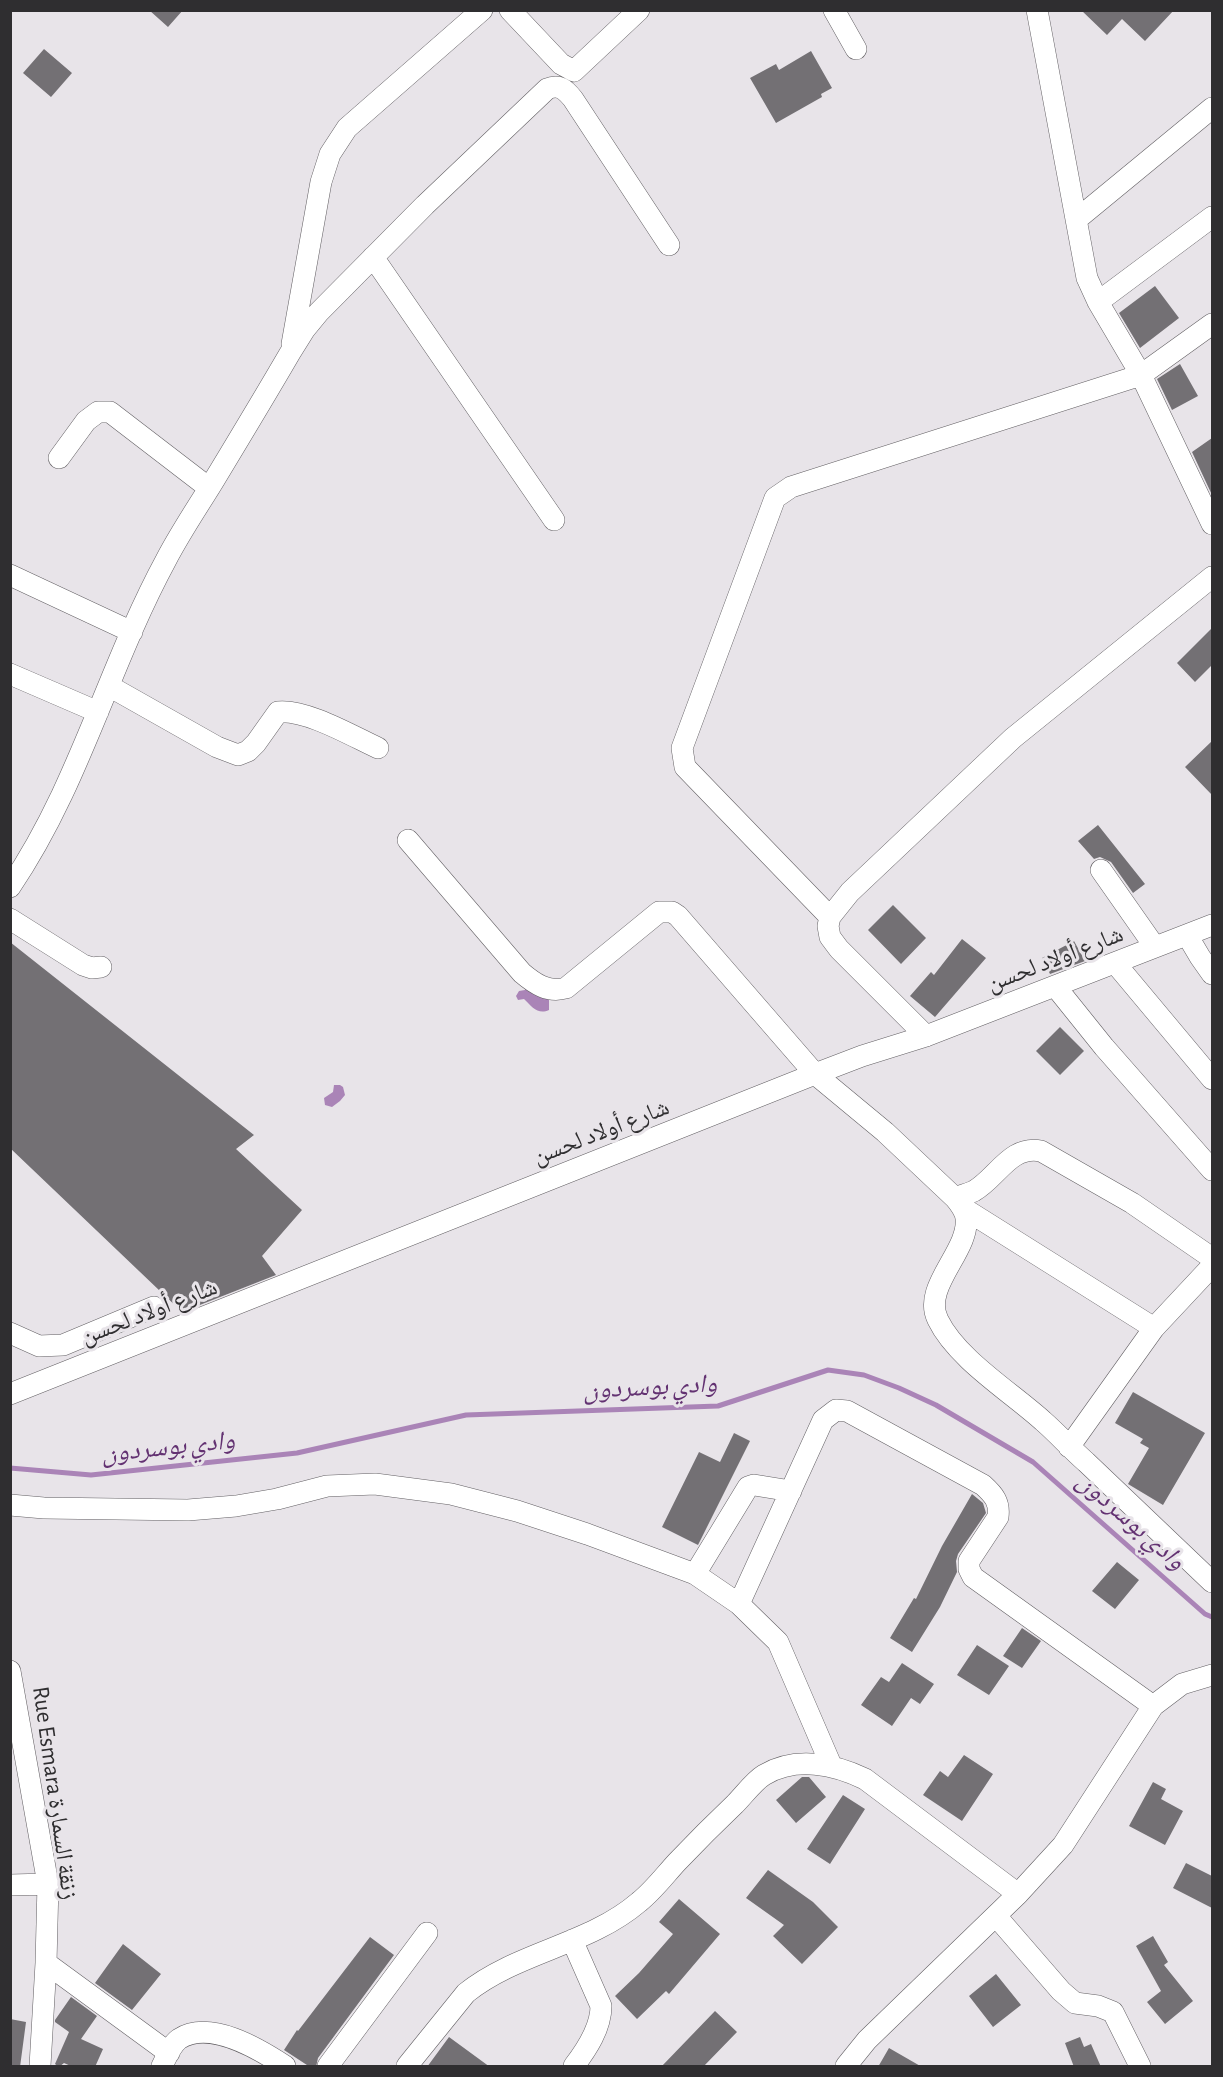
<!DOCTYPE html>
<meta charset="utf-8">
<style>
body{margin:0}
#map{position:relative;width:1223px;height:2077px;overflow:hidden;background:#e8e4e9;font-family:"Alegreya Sans",sans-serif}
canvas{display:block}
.frame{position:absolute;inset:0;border:12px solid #2f2e30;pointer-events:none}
</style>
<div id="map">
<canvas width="1223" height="2077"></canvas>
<div class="frame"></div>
</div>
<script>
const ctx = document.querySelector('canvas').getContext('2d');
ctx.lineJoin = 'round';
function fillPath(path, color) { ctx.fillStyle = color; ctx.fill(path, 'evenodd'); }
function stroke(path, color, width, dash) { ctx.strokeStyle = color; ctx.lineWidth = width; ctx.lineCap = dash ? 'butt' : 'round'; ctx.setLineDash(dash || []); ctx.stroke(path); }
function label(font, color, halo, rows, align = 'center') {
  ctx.font = font + ' "Alegreya Sans","Noto Naskh Arabic",sans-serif'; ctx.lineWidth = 6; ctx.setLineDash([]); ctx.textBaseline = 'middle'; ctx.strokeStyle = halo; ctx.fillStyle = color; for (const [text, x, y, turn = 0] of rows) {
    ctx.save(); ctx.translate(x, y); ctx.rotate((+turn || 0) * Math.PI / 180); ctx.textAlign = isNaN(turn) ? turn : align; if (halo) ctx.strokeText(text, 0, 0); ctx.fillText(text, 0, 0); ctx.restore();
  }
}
fillPath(new Path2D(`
 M525 987H532L538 996 545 997 549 1000V1010C538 1015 532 1007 524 999L518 1000 516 996 519 991 525 990Z
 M334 1085H340L343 1087 345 1095 340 1101 332 1107 325 1105 324 1098 333 1092Z`), '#aa84b7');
stroke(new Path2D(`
 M10 1468 91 1475 297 1453 466 1415 718 1406 828 1370 864 1375 899 1388 936 1405 1033 1462 1205 1614 1212 1617`), '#aa84b7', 5);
fillPath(new Path2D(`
 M149 10H183L168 27Z
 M1081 10H1174L1145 41 1122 19 1107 35Z
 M44 49 72 73 51 97 23 73Z
 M811 51 832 88 821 94 822 97 776 123 750 78 776 64 779 70Z
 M1155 286 1179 318 1140 348 1119 313Z
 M1180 364 1198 396 1172 410 1157 379Z
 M1212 438V495L1192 452Z
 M1212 628V665L1195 682 1177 663Z
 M1212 741V795L1185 767Z
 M1098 825 1145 884 1133 893 1111 862 1100 857 1094 859 1078 841Z
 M893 905 926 938 901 964 868 930Z
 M962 939 986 958 935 1017 910 996 931 972 934 975Z
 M1074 941 1085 961 1050 974 1042 958Z
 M10 942 254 1135 236 1149 302 1210 262 1256 276 1275 182 1312 10 1148Z
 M1060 1027 1084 1051 1060 1075 1036 1051Z
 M1133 1392 1205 1433 1163 1505 1128 1484 1149 1448 1140 1443 1143 1439 1115 1423Z
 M734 1433 750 1441 698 1545 662 1527 699 1452 720 1462Z
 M972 1494 983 1503 986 1513 958 1554 956 1561 957 1572 940 1607 912 1652 890 1638 914 1598 916 1599 942 1546Z
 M1117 1562 1139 1580 1115 1609 1092 1591Z
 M1022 1628 1041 1641 1022 1668 1003 1656Z
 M977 1645 1009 1666 989 1695 957 1675Z
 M902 1663 934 1684 920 1704 911 1698 892 1726 861 1705 881 1677 889 1682Z
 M964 1755 993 1774 962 1821 923 1795 940 1771 948 1777Z
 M802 1777H809L826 1797 796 1823 776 1800Z
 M1153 1782 1166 1789 1161 1799 1183 1811 1165 1845 1129 1826Z
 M843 1795 865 1809 830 1864 807 1849Z
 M1186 1863 1212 1876V1908L1173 1888Z
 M768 1870 813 1902 838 1927 802 1964 773 1936 784 1925 746 1898Z
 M679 1899 720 1934 669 1994 666 1991 637 2019 615 1996 639 1973 673 1934 659 1922Z
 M1153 1936 1168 1962 1164 1965 1193 2001 1165 2024 1147 2002 1161 1991 1136 1946Z
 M370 1937 394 1955 318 2058 316 2067H310L284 2050 297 2030 298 2031Z
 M123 1944 161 1974 132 2010 95 1983Z
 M996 1974 1021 2005 993 2027 969 1996Z
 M71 1997 97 2016 81 2039 103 2049 95 2067H73L64 2063 59 2067 55 2064 69 2032 55 2022V2020Z
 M715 2011 737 2032 703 2067H661Z
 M10 2019 26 2022 20 2067H10Z
 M449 2037 490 2067H427Z
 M1080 2037 1084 2047 1091 2044 1101 2067H1074L1065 2043Z
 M889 2048 922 2067H878Z`), '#737074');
const minor = new Path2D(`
 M510 10 561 64 574 71 639 10
 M834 10 856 49
 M1037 10 1087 278 1098 302 1141 375 1212 524
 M1076 220 1212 108
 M373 257 554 520
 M1098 302 1212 217
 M292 344 321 182 330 154 347 128 482 10
 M59 458 86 421 98 412H110L209 488
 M10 575 132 632
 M10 674 98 712
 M109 686 217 747 238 755 248 751 256 743 278 712C306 709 352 736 378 748
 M408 840 522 973C535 984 548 993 566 988L659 912H672L678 916 815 1074 885 1132 955 1198C960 1204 965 1210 966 1218 970 1251 921 1287 938 1320 957 1359 1011 1392 1043 1421 1058 1434 1071 1449 1086 1462 1128 1502 1170 1542 1212 1582
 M1101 870 1155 947
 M10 887C79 786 108 667 166 560 180 533 197 508 213 482 239 439 265 396 290 353L305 329 319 312 425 205 547 89C559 84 565 89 573 99L669 245
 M830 917 685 767 682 748 775 498 791 487 1141 375 1212 324
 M10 919 83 965 92 968 101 967
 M1187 935 1200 957 1212 974
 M1115 963 1212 1079
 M1055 986 1104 1047 1212 1170
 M926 1036 839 949 830 937 828 926 830 917 850 892 1013 738 1212 577
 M955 1198C961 1195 968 1194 974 1191 998 1177 1010 1145 1041 1151L1132 1203 1212 1258
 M963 1208 1154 1328
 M10 1333 39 1346 63 1345 154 1307
 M10 1394 815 1074 862 1056 926 1036 1212 925
 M1069 1447 1154 1328 1212 1266
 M10 1505 44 1508 188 1510 236 1506 277 1499 327 1486 375 1484 451 1494 517 1511 587 1534 695 1574 739 1604 778 1642 831 1765
 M695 1574 748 1487 754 1485 791 1491
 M739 1604 823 1420 836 1410 847 1411 983 1485C994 1495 1000 1502 998 1517L969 1561V1569L973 1577 1153 1706
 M10 1671 48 1884 46 1963 40 2066
 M10 1885 48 1884
 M996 1916 1061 1991 1075 2003 1098 2006 1113 2012 1140 2066
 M572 1940 601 2006C601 2028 587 2049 574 2066
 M46 1963 169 2053
 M162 2066C166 2058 171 2045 179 2039 210 2019 259 2049 285 2066
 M328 2066 427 1933
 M407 2066 466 1993C517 1952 589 1945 639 1902 653 1891 665 1875 677 1862 696 1842 715 1823 735 1804 744 1795 754 1781 764 1775 796 1756 834 1764 865 1779L1018 1894
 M846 2066 867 2040 1018 1894 1063 1845 1153 1706 1182 1684 1212 1675`);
stroke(minor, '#636064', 22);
stroke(minor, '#fff', 21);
label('24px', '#2f2e30', '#e8e4e9', [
 ["شارع أولاد لحسن",1055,959,-21],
 ["شارع أولاد لحسن",601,1132,-21],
 ["شارع أولاد لحسن",149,1312,-21],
 ["Rue Esmara زنقة السمارة",55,1793,82]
]);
label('italic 26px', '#633272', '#e8e4e9', [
 ["وادي بوسردون",650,1387,-3],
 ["وادي بوسردون",168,1447,-6],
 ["وادي بوسردون",1131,1521,41]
]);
</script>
